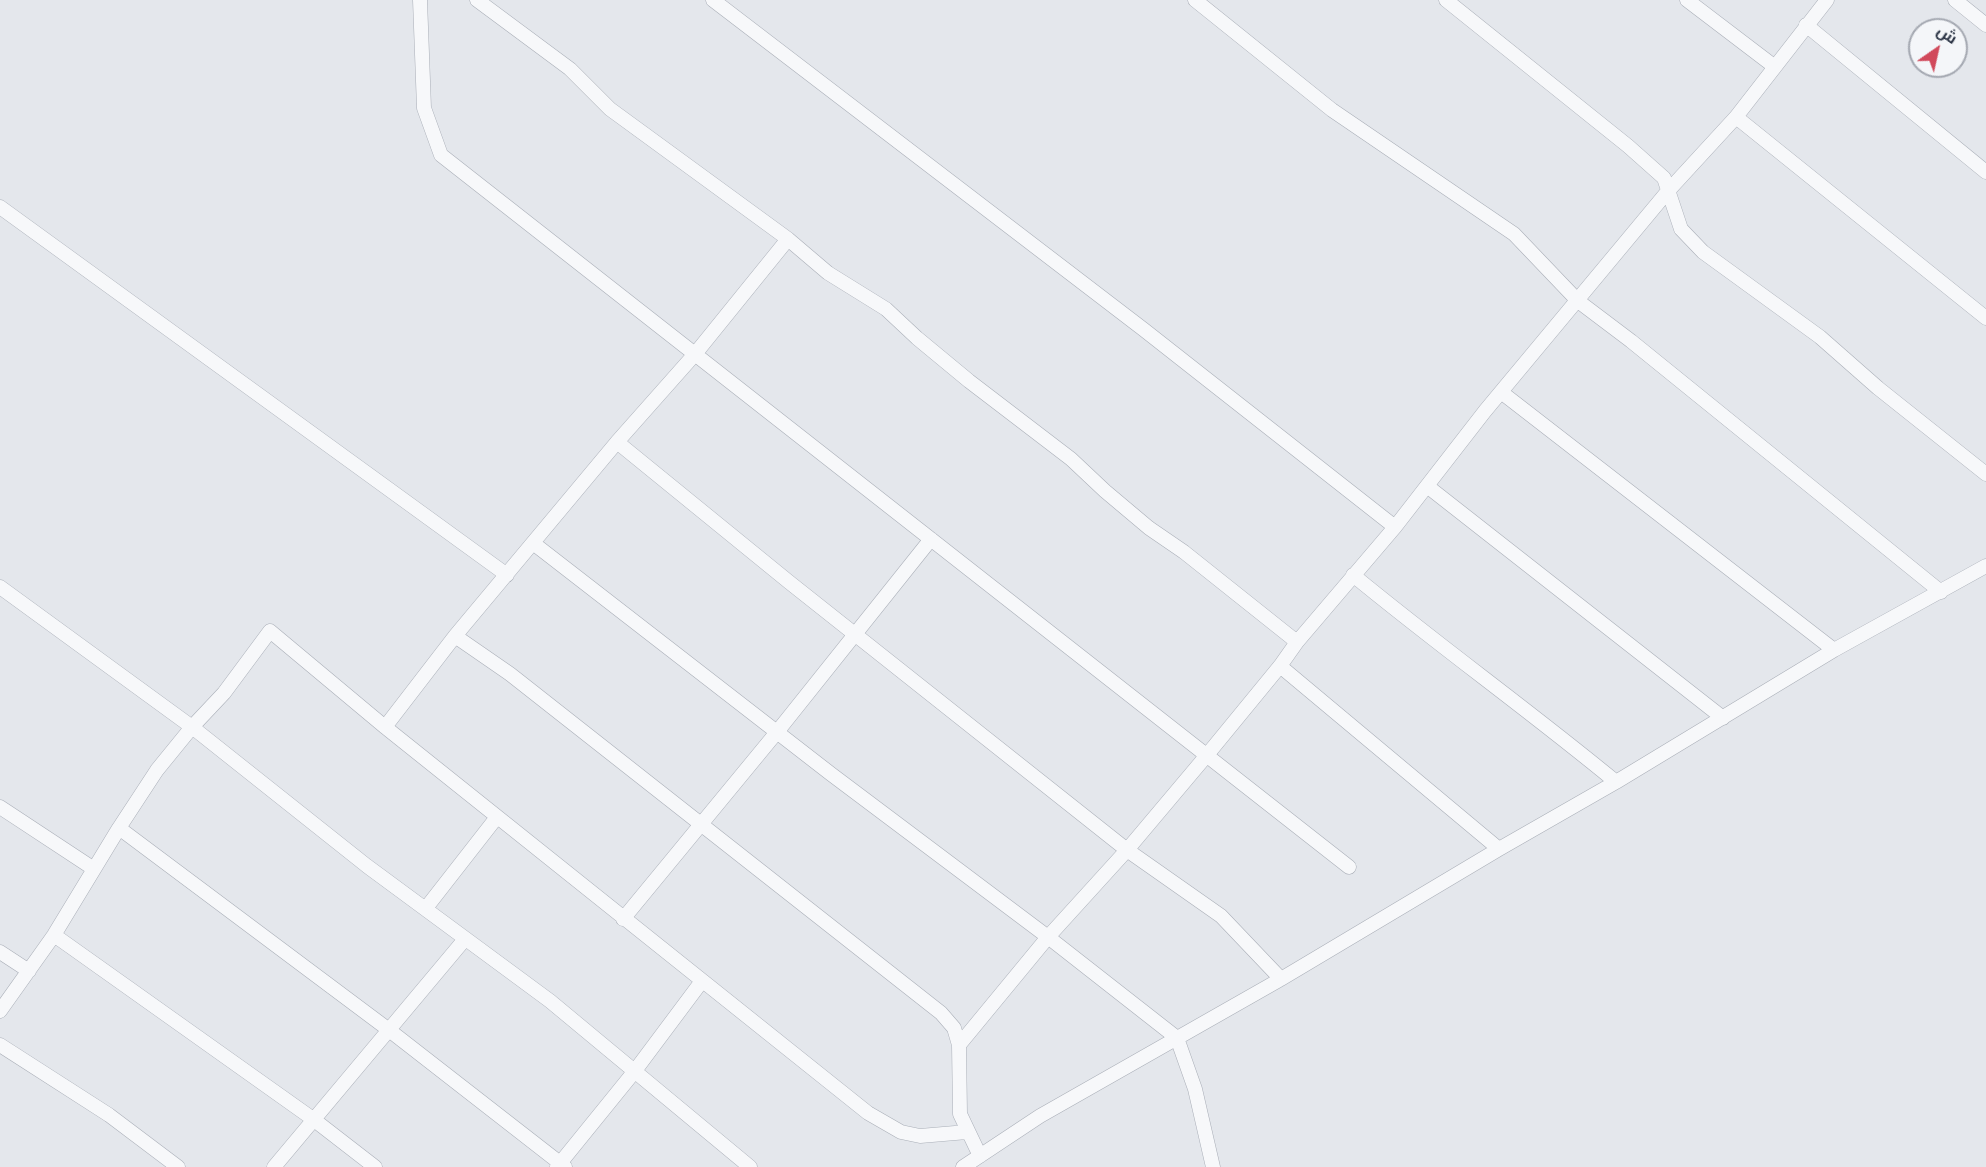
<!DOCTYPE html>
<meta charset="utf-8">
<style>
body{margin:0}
#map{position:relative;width:1986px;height:1167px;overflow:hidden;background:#e4e7ec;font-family:"Roboto Condensed",Cairo,sans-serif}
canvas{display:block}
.north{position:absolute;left:1908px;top:18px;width:60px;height:60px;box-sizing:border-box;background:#f4f6f9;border:2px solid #a4a8b1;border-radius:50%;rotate:34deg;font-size:16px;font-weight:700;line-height:24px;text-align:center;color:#2b3445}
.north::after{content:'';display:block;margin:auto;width:21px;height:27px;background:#d1495b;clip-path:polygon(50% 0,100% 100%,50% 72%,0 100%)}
</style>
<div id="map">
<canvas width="1986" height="1167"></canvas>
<div class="north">ش</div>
</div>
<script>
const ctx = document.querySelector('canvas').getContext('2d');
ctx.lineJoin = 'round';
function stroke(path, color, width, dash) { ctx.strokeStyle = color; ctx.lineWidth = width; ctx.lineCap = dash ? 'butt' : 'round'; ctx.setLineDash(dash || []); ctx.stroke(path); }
const street = new Path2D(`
 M420 0 424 108 441 155 1349 867
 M477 0 570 69 610 109 788 239 828 273 886 309 917 338 969 381 1071 459 1105 491 1149 528 1184 552 1297 642
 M713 0 1143 329 1395 527
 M1195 0 1332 110 1514 234 1578 301 1631 341 1941 592
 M1446 0 1628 146 1664 178 1681 229 1703 252 1820 337 1878 388 1986 474
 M1687 0 1775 67
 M1955 0 1986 25
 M1806 25 1986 172
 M1736 117 1986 318
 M0 207 507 575
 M1501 392 1834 650
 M617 442 789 582 1127 850 1221 916 1281 979
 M1427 486 1723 718
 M533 543 831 774 1048 937 1177 1038 1195 1089 1213 1167
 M1353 575C1439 646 1530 711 1616 782
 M0 587 192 727 367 866 550 1001 750 1167
 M455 636 510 674 941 1013 954 1028 959 1045 960 1114 980 1156
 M1280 666 1499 849
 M385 727 455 636 617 442 695 354 788 239
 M0 807 94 869
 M119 828 389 1030 565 1167
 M426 908 497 817
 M623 919 777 732 931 539
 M54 935 313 1119 375 1167
 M0 952 29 971
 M0 1011 54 935 119 828 157 770 192 727 224 693 270 631 385 727 868 1113 901 1132 920 1136 967 1132
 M0 1045 109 1115 178 1167
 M959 1045 1048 937 1127 850 1207 755 1280 666 1297 642 1395 527 1485 411 1668 191 1736 117 1827 0
 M274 1167 465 939
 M557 1167 634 1072 702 981
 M963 1167 1040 1116 1281 979 1499 849 1616 782 1834 650 1986 566`);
stroke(street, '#a9aeb7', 15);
stroke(street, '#f7f8fa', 14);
</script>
